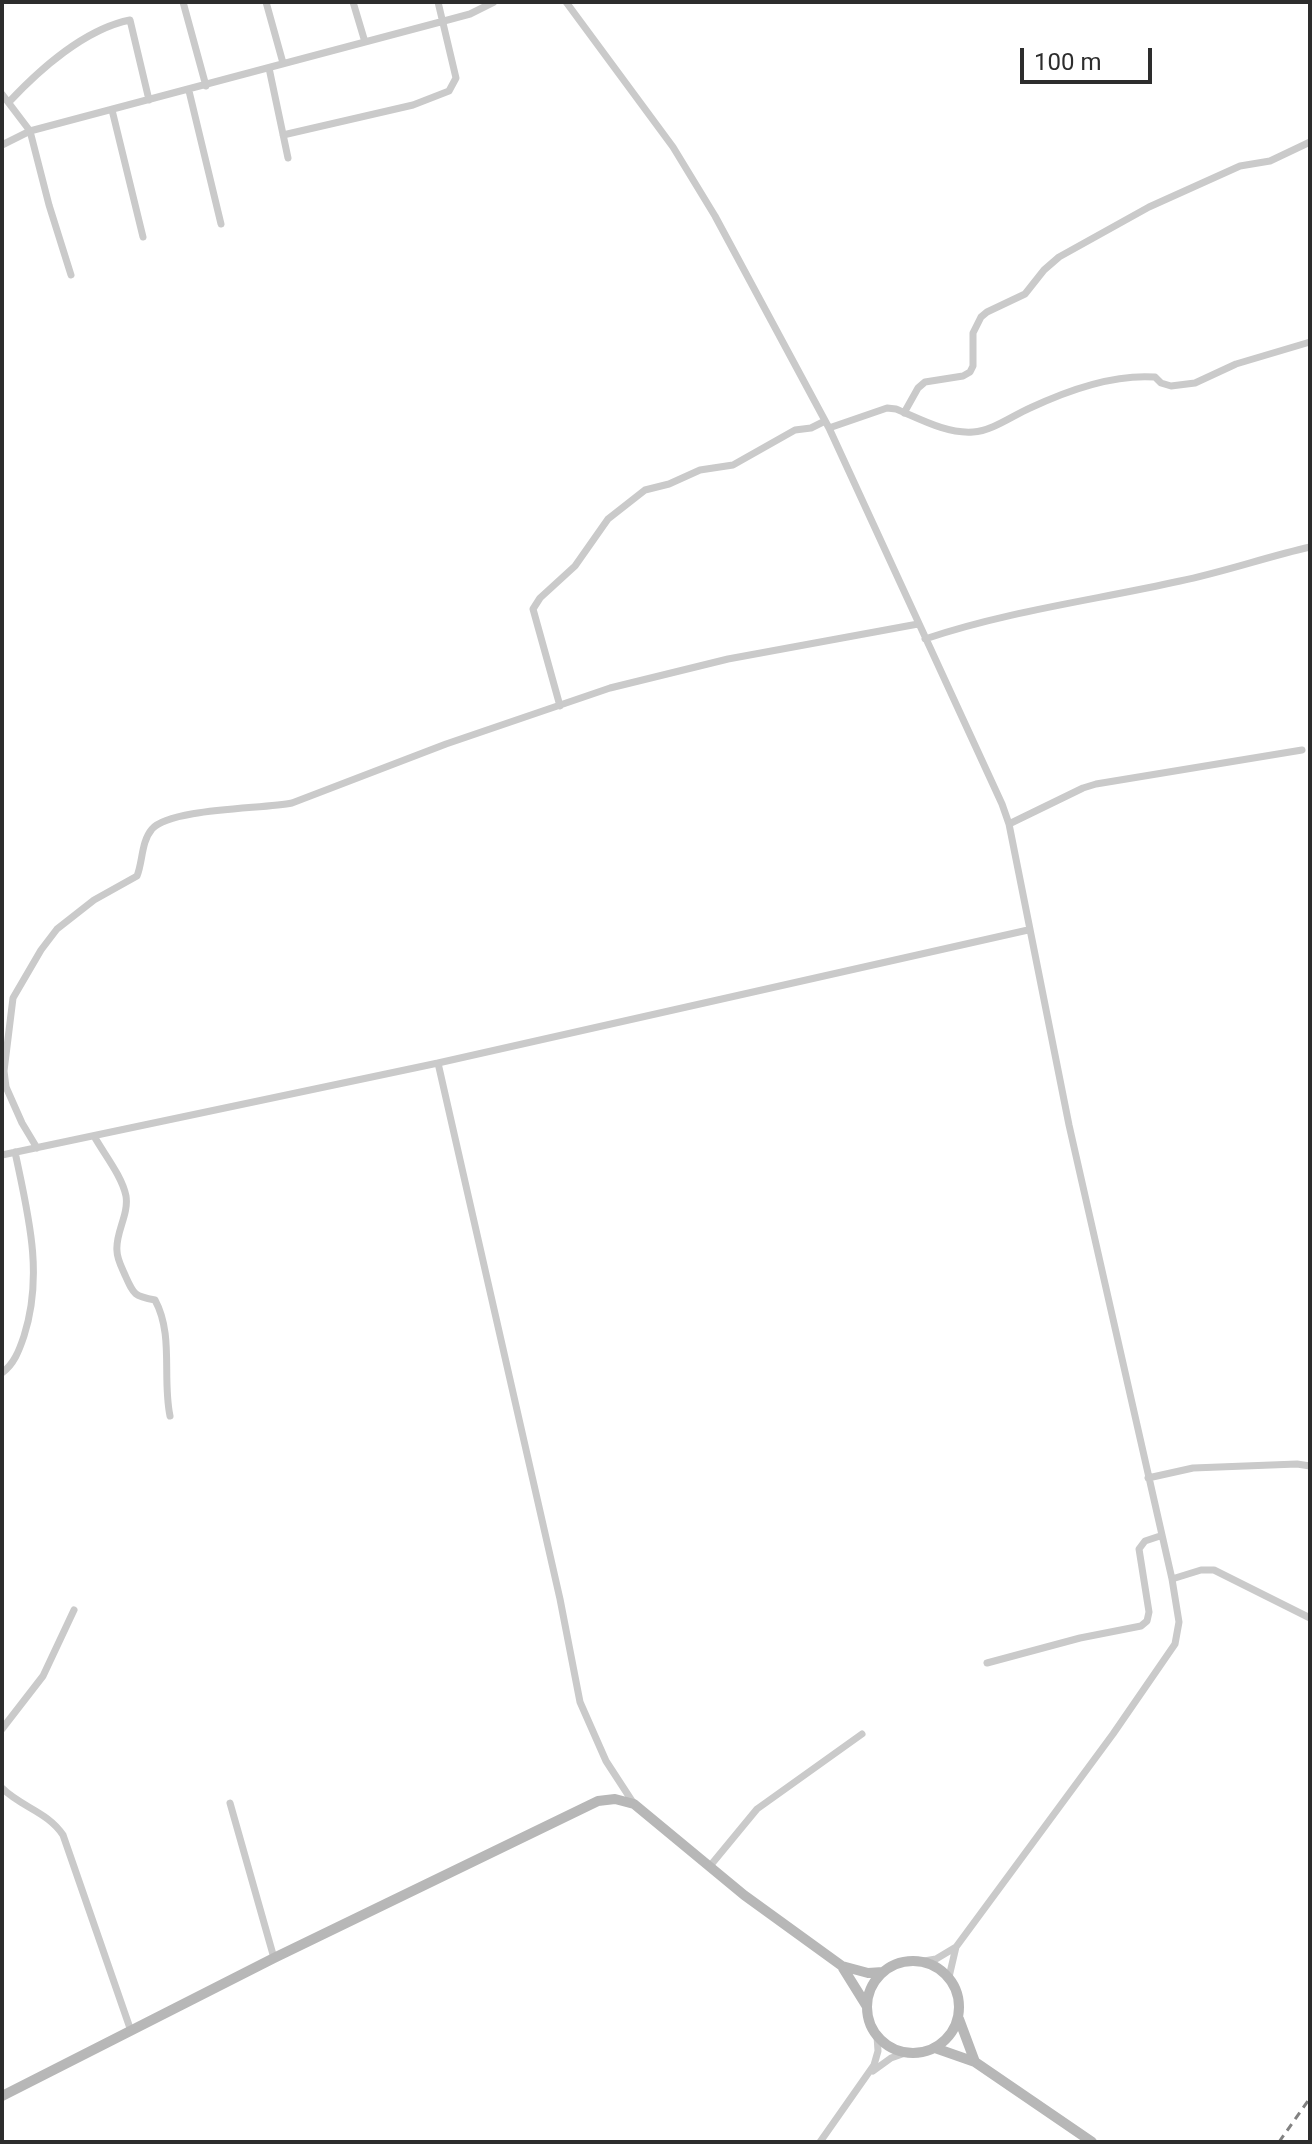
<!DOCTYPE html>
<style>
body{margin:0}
#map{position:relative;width:1312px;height:2144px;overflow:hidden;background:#fff;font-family:Roboto,sans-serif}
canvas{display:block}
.frame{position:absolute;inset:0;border:4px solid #2d2d2d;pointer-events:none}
.scale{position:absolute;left:1020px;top:48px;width:132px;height:36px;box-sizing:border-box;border:4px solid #2d2d2d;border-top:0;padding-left:10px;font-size:24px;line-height:28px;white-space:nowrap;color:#2d2d2d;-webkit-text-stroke:6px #fff;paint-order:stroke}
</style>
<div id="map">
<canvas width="1312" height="2144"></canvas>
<div class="frame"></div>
<div class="scale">100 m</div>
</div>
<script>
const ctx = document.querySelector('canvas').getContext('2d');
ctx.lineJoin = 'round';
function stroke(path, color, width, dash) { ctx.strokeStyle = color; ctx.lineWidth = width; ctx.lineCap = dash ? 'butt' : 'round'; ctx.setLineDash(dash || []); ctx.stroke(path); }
stroke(new Path2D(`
 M183 2 206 86
 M266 2 283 63
 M353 2 365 42
 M566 2 673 147 715 216 829 428 1002 804 1009 824 1069 1125 1172 1579 1179 1622 1175 1644 1113 1734 956 1947 949 1977
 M269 68 288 158
 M189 91 221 224
 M2 94 30 131 49 205 71 275
 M9 102C39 70 85 29 130 20L149 100
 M112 110 143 237
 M283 135 413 105 449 91 456 78 438 2
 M2 145 30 131 444 21 470 14 494 2
 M904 413 918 388 925 382 963 376 970 372 973 366V333L981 317 987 312 1025 294 1044 270 1059 257 1149 207 1240 166 1270 161 1310 142
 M829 428 887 408 896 409C920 419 947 434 973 432 992 431 1012 416 1030 408 1066 391 1114 374 1155 377L1161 383 1171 386 1195 383 1236 364 1310 342
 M925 639C1008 611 1095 600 1180 581 1224 572 1266 557 1310 547
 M560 706 533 609 540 598 575 566 608 519 645 490 669 484 700 470 733 465 795 430 811 428 825 421
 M1009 824 1083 788 1096 784 1302 750
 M438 1063 560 1599 580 1702 606 1761 634 1804
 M94 1136C104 1154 122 1176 126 1196 129 1215 115 1233 117 1251 117 1259 122 1268 125 1275 134 1295 134 1296 155 1300 174 1335 162 1378 170 1416
 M37 1148 22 1123 6 1087 4 1071 13 998 41 950 57 929 94 900 137 876C143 861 141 842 152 829 171 808 263 809 292 803L446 744 610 688 728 659 918 624
 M2 1155 438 1063 1028 930
 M2 1373C14 1364 19 1351 24 1336 44 1274 28 1214 15 1152
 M1148 1478 1193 1468 1297 1464 1310 1466
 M1172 1579 1201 1570H1214L1310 1618
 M987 1663 1080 1638 1141 1626 1147 1621 1149 1612 1139 1549 1145 1541 1160 1536
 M2 1729 43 1676 74 1610
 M2 1788C21 1807 48 1812 63 1835L131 2031
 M230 1803 274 1958
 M710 1866 757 1809 862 1734
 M924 1961 936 1959 956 1947
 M873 2071 891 2058 905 2053
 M820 2142 874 2065 878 2051 877 2036`), '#cacaca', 7);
stroke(new Path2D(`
 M867 2007a46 46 0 1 1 92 0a46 46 0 1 1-92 0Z
 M843 1968 866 2005
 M959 2019 975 2062
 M935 2048 975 2062 1092 2142
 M2 2096 274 1958 598 1801 615 1799 634 1804 744 1895 842 1966 868 1973 883 1972`), '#b7b7b7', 10);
stroke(new Path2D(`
 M1279 2142 1310 2098`), '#828282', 3, [8, 6]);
</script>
